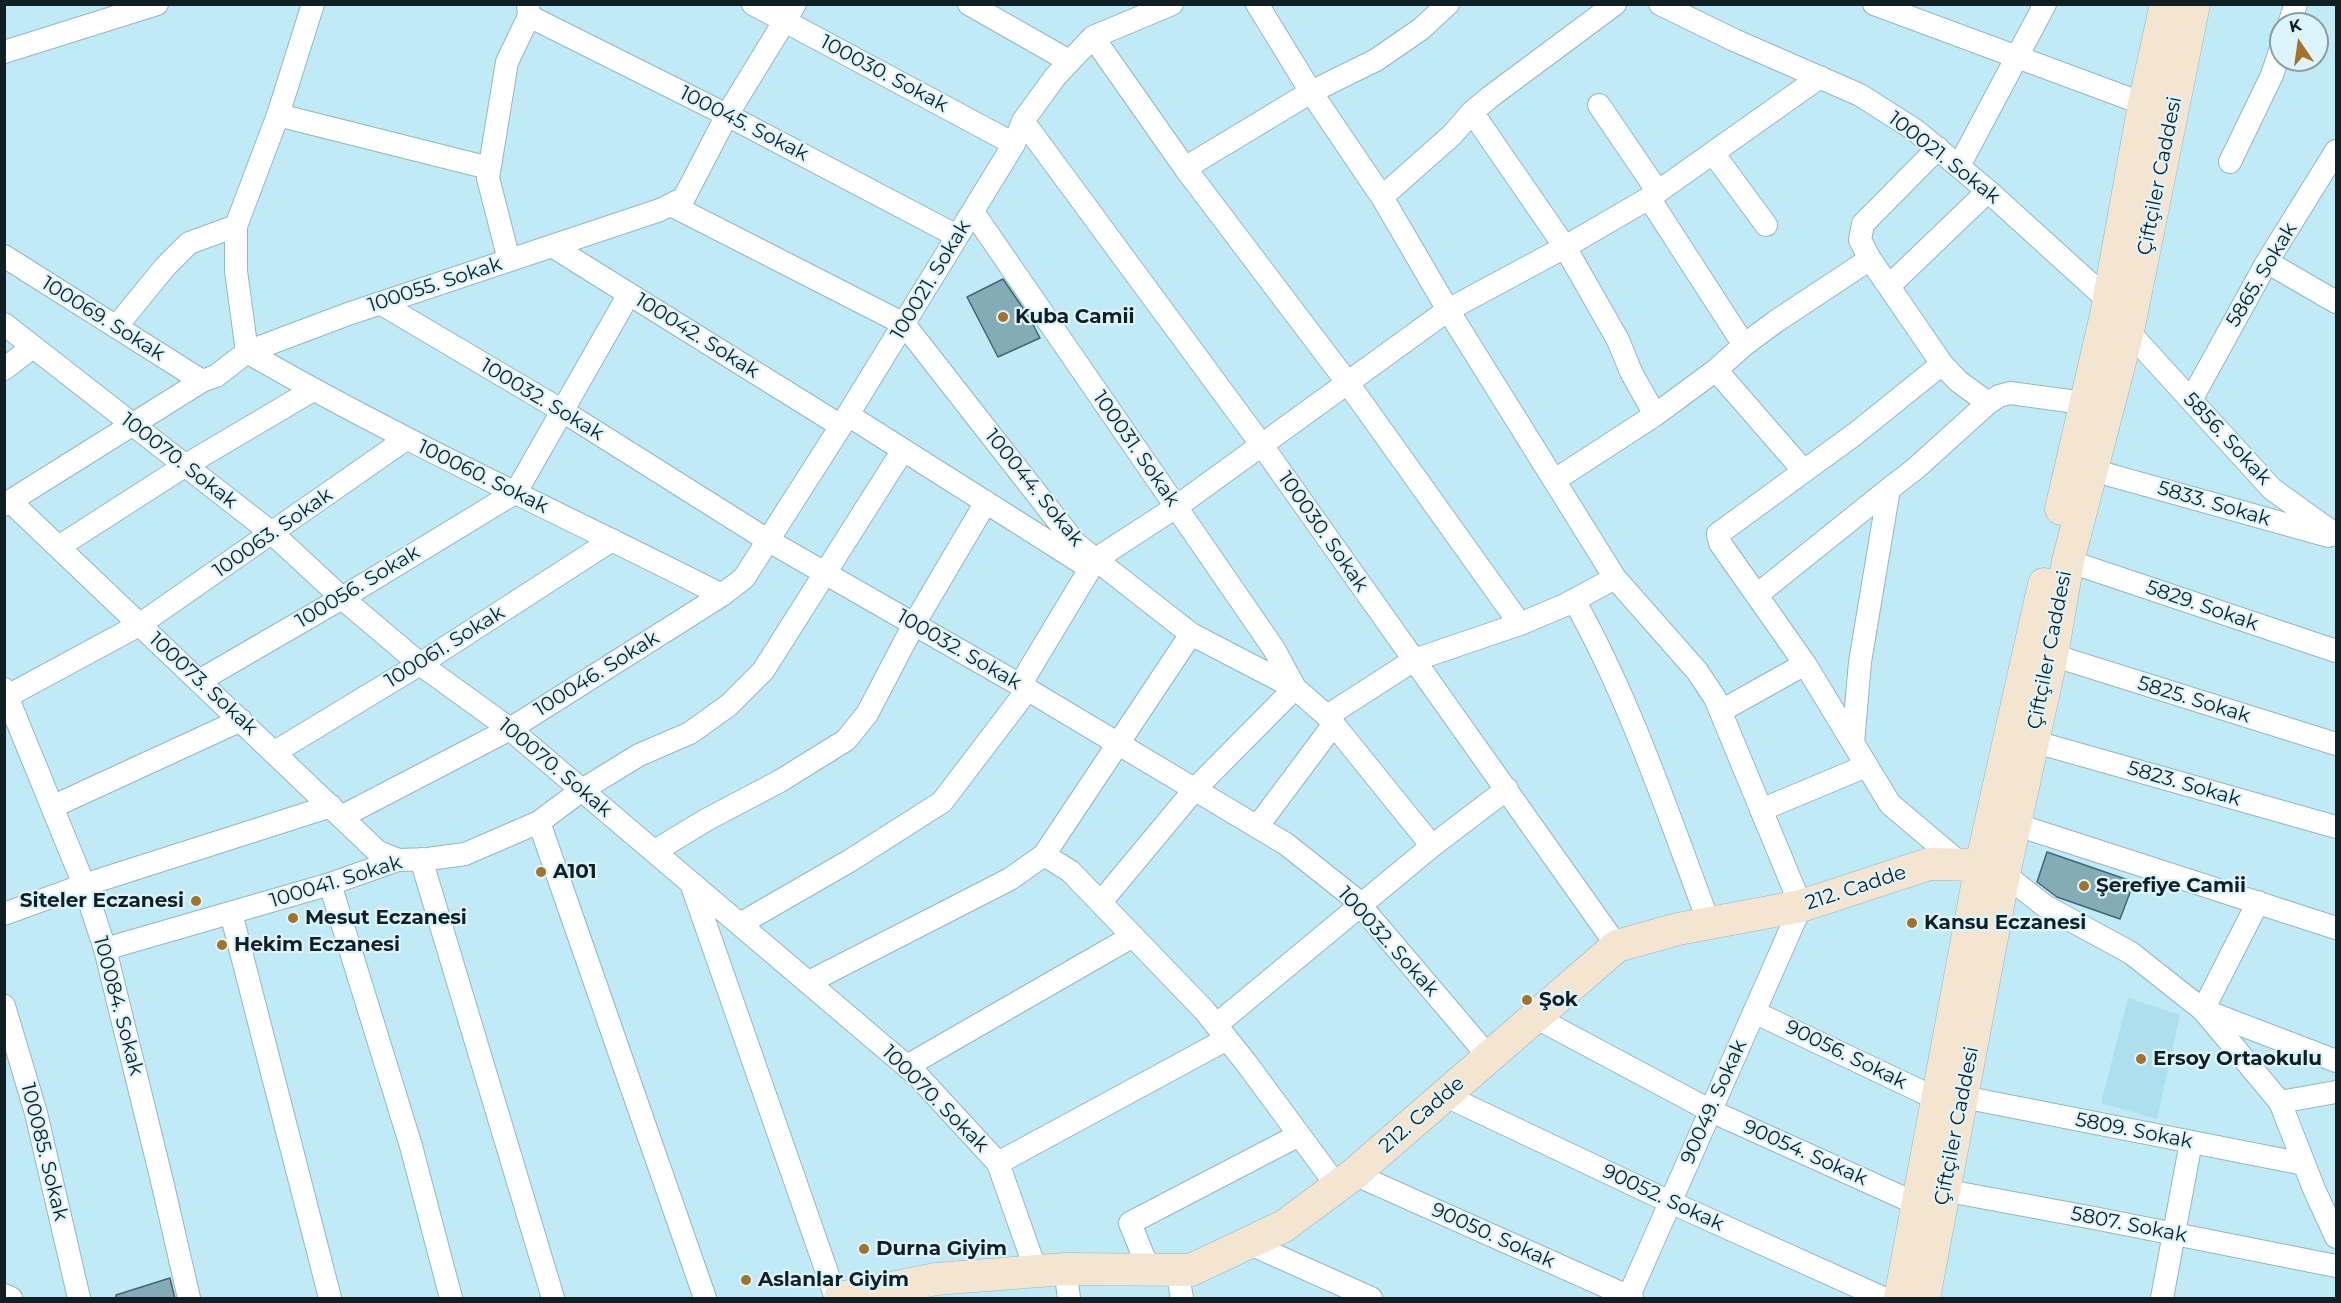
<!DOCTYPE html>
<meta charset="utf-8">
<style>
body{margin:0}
#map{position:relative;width:2341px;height:1303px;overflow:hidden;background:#c1eaf7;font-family:Montserrat,sans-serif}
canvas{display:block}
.frame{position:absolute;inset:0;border:6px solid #101f24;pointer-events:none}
.north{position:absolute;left:2269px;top:12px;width:60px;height:60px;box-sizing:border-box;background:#dcf4fc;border:2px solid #8a9fa6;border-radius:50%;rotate:347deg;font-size:16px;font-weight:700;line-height:24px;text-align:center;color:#101f24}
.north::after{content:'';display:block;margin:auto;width:21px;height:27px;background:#a47328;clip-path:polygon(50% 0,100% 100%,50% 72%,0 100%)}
</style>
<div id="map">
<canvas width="2341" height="1303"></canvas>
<div class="frame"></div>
<div class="north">K</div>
</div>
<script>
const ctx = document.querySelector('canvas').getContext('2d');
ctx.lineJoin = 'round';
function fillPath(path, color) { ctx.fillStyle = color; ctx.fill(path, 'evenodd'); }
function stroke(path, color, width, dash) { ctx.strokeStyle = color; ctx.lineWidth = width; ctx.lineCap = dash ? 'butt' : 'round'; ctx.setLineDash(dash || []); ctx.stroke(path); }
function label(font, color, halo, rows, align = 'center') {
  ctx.font = font + ' Montserrat,sans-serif'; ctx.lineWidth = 4.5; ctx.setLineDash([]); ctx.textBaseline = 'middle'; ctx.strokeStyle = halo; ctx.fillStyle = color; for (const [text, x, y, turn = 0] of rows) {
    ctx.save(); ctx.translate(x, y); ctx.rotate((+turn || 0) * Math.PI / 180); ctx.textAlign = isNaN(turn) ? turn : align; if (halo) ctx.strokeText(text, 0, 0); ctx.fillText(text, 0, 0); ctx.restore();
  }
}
fillPath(new Path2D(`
 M2128 998 2180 1015 2157 1119 2101 1103Z`), '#addfee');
const building = new Path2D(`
 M1003 279 1029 317 1040 338 998 357 967 297Z
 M2047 852 2134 882 2120 919 2057 897 2037 882Z
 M170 1278 175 1299H116V1295Z`);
fillPath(building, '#84acb7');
stroke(building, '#416771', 1.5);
const street = new Path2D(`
 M313 4 278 115 236 226V271L247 352C401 441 564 515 722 595
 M753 4 1014 144
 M969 4 1069 61
 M1257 4 1311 92 1382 197 1448 310 1615 578 1697 671 1715 698 1801 906 1628 1298
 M1615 4 1490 97 1472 112 1565 247 1618 340 1631 372 1655 415
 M1660 4 1734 40 1860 95 1915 130 1988 191 2108 300
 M1874 4 2144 104
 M529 16 727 115 957 236
 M2289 24 2296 4
 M1093 37 1185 168 1347 382 1520 624
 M4 52 157 4
 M1599 105 1658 192
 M278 115 489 168
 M1023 121 1261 444 1617 946
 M1938 148 1863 224 1860 240 1870 259 1942 364 1958 381 1988 403 1999 396 2010 393 2084 403
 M1713 153 1766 225
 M2230 162 2272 75 2281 48
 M1959 166 2045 4
 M1185 168 1311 92 1376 60 1421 29 1448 4
 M1382 197 1452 135 1472 112
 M1649 198 1744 345
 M671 205 904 324 1076 544 1191 634 1295 688 1327 716 1432 846
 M973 212 1274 649 1295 688 1195 789 1101 902
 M552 246 841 426
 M4 256 202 381
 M509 260 488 178 507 62 529 16 528 4
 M2267 262 2336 302
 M1889 286 1988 191
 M380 303 561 410 769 541 1020 685 1286 844 1354 898 1489 1057
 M4 324 273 534 342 598 420 664 510 729 917 1075 998 1163 1036 1271
 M116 327 165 267 189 243 236 226
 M2128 331 2272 489 2336 535
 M1942 364 1855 434 1718 534 1720 543 1805 664 1890 804 1961 864
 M4 369 33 347
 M1716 370 1803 470
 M2191 400 2267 262 2336 151
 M848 415 1085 565
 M2092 470 2328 536
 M1555 480 1655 415 1716 370 1744 345 1775 322 1870 259
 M11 502 378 852 398 860
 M4 505 202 381 216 376 247 352 348 314 660 210 684 198 727 115 795 4
 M60 546 186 465 313 390
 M2068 561 2336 651
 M1758 594 1889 489
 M1574 600C1631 702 1668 814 1709 923
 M2052 655 2336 744
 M199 681 342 598 516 492 629 294
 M1020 685 1096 559 1176 507 1448 310 1565 247 1649 198 1820 77
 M4 689 84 885 105 949 162 1181 189 1298
 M4 698 139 625 406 439
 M1721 711 1805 664
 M1327 716 1414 660 1520 624 1565 605 1615 578
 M2032 741 2336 827
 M1853 743 1860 662 1889 489 1915 469 1988 403
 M275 752 420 664 612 540
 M52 807 241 720
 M1761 810 1866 766
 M341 817 510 729 722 595 744 578 841 426 1014 144 1023 121 1055 77 1093 37 1172 4
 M539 822 705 1298
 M2014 824 2336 928
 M1257 827 1334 724
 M655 851 706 820 780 781 846 740 867 714 914 624 986 502
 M1044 855 1070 871 1204 1010 1247 1064 1337 1186
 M421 859 553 1298
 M2004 874 2045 906 2131 953 2203 1010 2280 1102 2314 1189 2336 1237
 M691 883 836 1298
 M330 884 411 1146 451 1298
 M2258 902 2203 1010 2336 1061
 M231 913 330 1298
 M4 914 84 885 331 806
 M740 924 851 860 942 802 1028 689
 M105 949 330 884 398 860 428 859 465 854 539 822 582 790 639 755 690 733 729 705 763 671 903 450
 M809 982 1010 879 1044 855 1191 634
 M4 1006 36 1113 79 1298
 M1754 1012 1937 1099
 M1535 1017 1711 1111 1917 1204
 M1216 1025 1432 846 1507 789
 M907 1066 1133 936
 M1444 1095 1670 1202 1883 1298
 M1963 1097 2304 1164
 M2280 1102 2336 1092
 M998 1163 1227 1039
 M1354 1174 1632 1298
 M1932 1188 2094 1218 2336 1266
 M1248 1243 1371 1298
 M1065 1269 1069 1298
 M1149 1270 1130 1223 1299 1135
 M1177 1270 1182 1298
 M4 1295 11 1298
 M2162 1298 2191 1142`);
const secondary = new Path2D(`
 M2061 509 2106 315 2144 104 2166 4
 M840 1298 936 1279 1065 1269 1191 1270 1284 1226 1354 1174 1617 946 1678 929 1801 906 1929 864 1981 865 1999 872
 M1900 1298 1981 865 2044 584
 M1924 1298 2004 874 2052 655 2068 561 2128 331 2194 4`);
stroke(street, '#90b8c4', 24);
stroke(secondary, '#90b8c4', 33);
stroke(street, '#fff', 22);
stroke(secondary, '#f4e5d0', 32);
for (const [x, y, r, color] of [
 [1003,317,6,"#a47328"],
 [541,872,6,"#a47328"],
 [2084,886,6,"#a47328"],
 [196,901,6,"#a47328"],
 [293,918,6,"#a47328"],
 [1912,923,6,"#a47328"],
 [222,945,6,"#a47328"],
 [1527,1000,6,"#a47328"],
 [2141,1059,6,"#a47328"],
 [864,1249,6,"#a47328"],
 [746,1280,6,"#a47328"]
]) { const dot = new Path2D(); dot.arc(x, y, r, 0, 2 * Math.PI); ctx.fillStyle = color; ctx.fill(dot); stroke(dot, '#dcf4fc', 2); }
label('20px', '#101f24', '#dcf4fc', [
 ["100030. Sokak",884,74,28],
 ["100045. Sokak",744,124,27],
 ["100021. Sokak",1944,158,38],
 ["Çiftçiler Caddesi",2160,176,-79],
 ["5865. Sokak",2262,275,-59],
 ["100021. Sokak",931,280,-59],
 ["100055. Sokak",435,285,-18],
 ["100069. Sokak",103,319,32],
 ["100042. Sokak",697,336,32],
 ["100032. Sokak",542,400,31],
 ["5856. Sokak",2227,439,47],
 ["100031. Sokak",1136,449,55],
 ["100070. Sokak",179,461,38],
 ["100060. Sokak",483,477,26],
 ["100044. Sokak",1034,488,51],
 ["5833. Sokak",2214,504,16],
 ["100030. Sokak",1323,532,55],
 ["100063. Sokak",273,533,-35],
 ["100056. Sokak",358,587,-31],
 ["5829. Sokak",2202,606,19],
 ["100061. Sokak",445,647,-32],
 ["100032. Sokak",959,650,30],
 ["Çiftçiler Caddesi",2050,650,-79],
 ["100046. Sokak",597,674,-32],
 ["100073. Sokak",203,684,43],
 ["5825. Sokak",2194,700,17],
 ["100070. Sokak",555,768,40],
 ["5823. Sokak",2184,784,16],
 ["100041. Sokak",336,882,-17],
 ["212. Cadde",1856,888,-18],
 ["100032. Sokak",1388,942,48],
 ["100084. Sokak",118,1006,75],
 ["90056. Sokak",1846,1055,26],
 ["100070. Sokak",935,1099,45],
 ["90049. Sokak",1714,1102,-66],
 ["212. Cadde",1422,1115,-41],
 ["Çiftçiler Caddesi",1957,1126,-79],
 ["5809. Sokak",2134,1131,11],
 ["100085. Sokak",44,1152,76],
 ["90054. Sokak",1805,1153,24],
 ["90052. Sokak",1663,1198,25],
 ["5807. Sokak",2129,1225,11],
 ["90050. Sokak",1493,1236,24]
]);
label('bold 20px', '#101f24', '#dcf4fc', [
 ["Kuba Camii",1015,317],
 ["A101",553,872],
 ["Şerefiye Camii",2096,886],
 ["Siteler Eczanesi",184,901,"right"],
 ["Mesut Eczanesi",305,918],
 ["Kansu Eczanesi",1924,923],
 ["Hekim Eczanesi",234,945],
 ["Şok",1539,1000],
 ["Ersoy Ortaokulu",2153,1059],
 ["Durna Giyim",876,1249],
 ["Aslanlar Giyim",758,1280]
], 'left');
</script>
